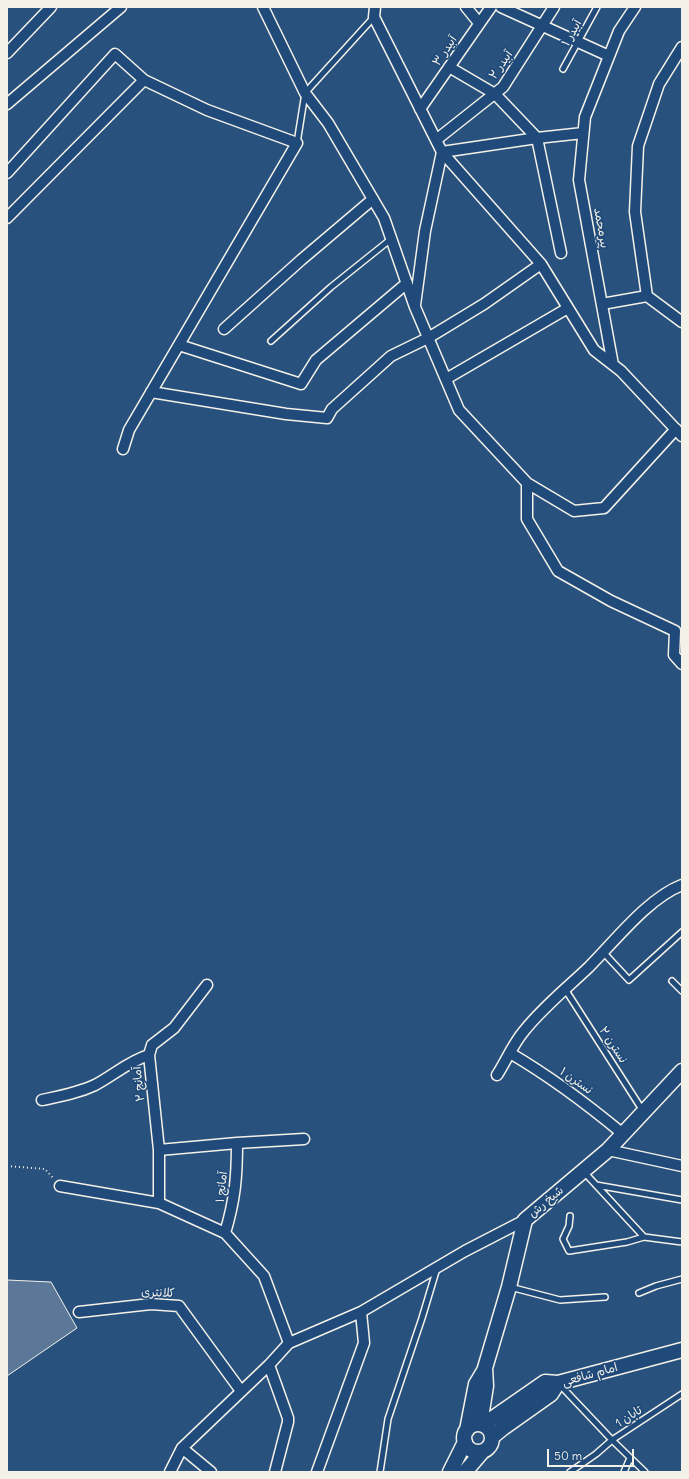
<!DOCTYPE html>
<meta charset="utf-8">
<style>
body{margin:0}
#map{position:relative;width:689px;height:1479px;overflow:hidden;background:#28517e;font-family:Delius,sans-serif}
canvas{display:block}
.frame{position:absolute;inset:0;border:8px solid #f4f1e8;pointer-events:none}
.scale{position:absolute;left:547px;top:1449px;width:87px;height:18px;box-sizing:border-box;border:2px solid #f4f1e8;border-top:0;padding-left:5px;font-size:12px;line-height:14px;white-space:nowrap;color:#f4f1e8;-webkit-text-stroke:3px #1f4a7a;paint-order:stroke}
</style>
<div id="map">
<canvas width="689" height="1479"></canvas>
<div class="frame"></div>
<div class="scale">50 m</div>
</div>
<script>
const ctx = document.querySelector('canvas').getContext('2d');
ctx.lineJoin = 'round';
function fillPath(path, color) { ctx.fillStyle = color; ctx.fill(path, 'evenodd'); }
function stroke(path, color, width, dash) { ctx.strokeStyle = color; ctx.lineWidth = width; ctx.lineCap = dash ? 'butt' : 'round'; ctx.setLineDash(dash || []); ctx.stroke(path); }
function label(font, color, halo, rows, align = 'center') {
  ctx.font = font + ' Delius,"Playpen Sans Arabic",sans-serif'; ctx.lineWidth = 3.5; ctx.setLineDash([]); ctx.textBaseline = 'middle'; ctx.strokeStyle = halo; ctx.fillStyle = color; for (const [text, x, y, turn = 0] of rows) {
    ctx.save(); ctx.translate(x, y); ctx.rotate((+turn || 0) * Math.PI / 180); ctx.textAlign = isNaN(turn) ? turn : align; if (halo) ctx.strokeText(text, 0, 0); ctx.fillText(text, 0, 0); ctx.restore();
  }
}
const building = new Path2D(`
 M7 1280 51 1282 77 1328 7 1376Z`);
fillPath(building, '#5b7899');
stroke(building, '#f4f1e8', 1);
const lane = new Path2D(`
 M563 69 597 7
 M297 143 305 93 374 17
 M271 341 331 287 391 239
 M603 952 629 980 682 932
 M672 981 682 991
 M565 989 643 1111
 M584 1172 644 1237 682 1242
 M596 1185 682 1200
 M570 1216 569 1226 563 1239 569 1251 627 1242 644 1237
 M510 1287 560 1300 605 1297
 M639 1293 656 1286 682 1279
 M560 1385 612 1440 645 1472
 M380 1472 388 1419 422 1318 437 1268
 M570 1472 596 1454 612 1440 682 1394
 M624 1472 630 1458`);
const street = new Path2D(`
 M263 7 305 93 328 123 384 218 415 307 459 410 527 483V519L558 571 611 601 675 631 674 655 682 664
 M375 7 374 17 442 152 541 264 594 350 621 371 682 436
 M466 7 479 23
 M501 7 609 56
 M7 53 51 7
 M449 67 495 94 537 138 561 253
 M7 104 121 7
 M420 109 491 7
 M436 140 503 87 554 7
 M7 173 115 54 144 80
 M7 218 144 80 207 110 297 143 129 430 123 449
 M647 296 635 212 638 146 659 84 682 47
 M602 304 647 296 682 322
 M415 305 425 231 442 152 537 138 583 133
 M224 329 301 260 373 199
 M179 345 301 384 316 360 407 283
 M613 365 579 180 585 117 619 31 635 7
 M446 379 568 308
 M151 392 286 414 327 418 332 409 391 356 428 338 484 304 541 264
 M527 483 574 511 604 508 676 429
 M510 1053C551 1077 587 1104 623 1134
 M497 1075C506 1061 513 1044 524 1031 543 1007 567 988 589 967 615 941 648 898 682 885
 M42 1100C61 1096 78 1093 95 1085 114 1075 129 1061 149 1055
 M159 1150 237 1143 304 1139
 M608 1150 682 1166
 M60 1186 159 1203 225 1233 264 1276 289 1343
 M159 1203V1150L149 1055 152 1045 174 1028 207 985
 M225 1233C235 1200 237 1177 237 1143
 M79 1312 151 1304 179 1306 241 1391
 M269 1365 288 1418V1422L275 1472
 M182 1448 211 1472
 M170 1472 182 1448 269 1365 289 1343 361 1312
 M317 1472 364 1343 361 1312 465 1251 525 1220`);
const secondary = new Path2D(`
 M464 1438a14 14 0 1 1 28 0a14 14 0 1 1-28 0Z
 M480 1424 486 1386 485 1368 509 1287 525 1220 608 1150 682 1071
 M483 1425 545 1382 558 1383 682 1350
 M467 1430 476 1384 485 1369
 M492 1437 503 1428 551 1394 558 1383
 M450 1472 465 1442
 M465 1472 482 1452`);
stroke(lane, '#f4f1e8', 8);
stroke(street, '#f4f1e8', 13);
stroke(secondary, '#f4f1e8', 17);
stroke(new Path2D(`
 M7 1166 45 1169 54 1179`), '#f4f1e8', 2, [1, 3]);
stroke(lane, '#1f4a7a', 5);
stroke(street, '#1f4a7a', 10);
stroke(secondary, '#1f4a7a', 14);
label('12px', '#f4f1e8', '#1f4a7a', [
 ["آبیدر ۱",572,33,-61],
 ["آبیدر ۳",445,51,-56],
 ["آبیدر ۲",501,65,-55],
 ["پیرمحمد",601,228,80],
 ["نسترن ۲",613,1045,57],
 ["نسترن ۱",576,1081,35],
 ["آمانج ۲",139,1084,-96],
 ["آمانج ۱",222,1187,-84],
 ["شیخ رش",546,1202,-40],
 ["کلانتری",158,1293,2],
 ["امام شافعی",590,1375,-16],
 ["تابان 1",629,1417,-33]
]);
</script>
